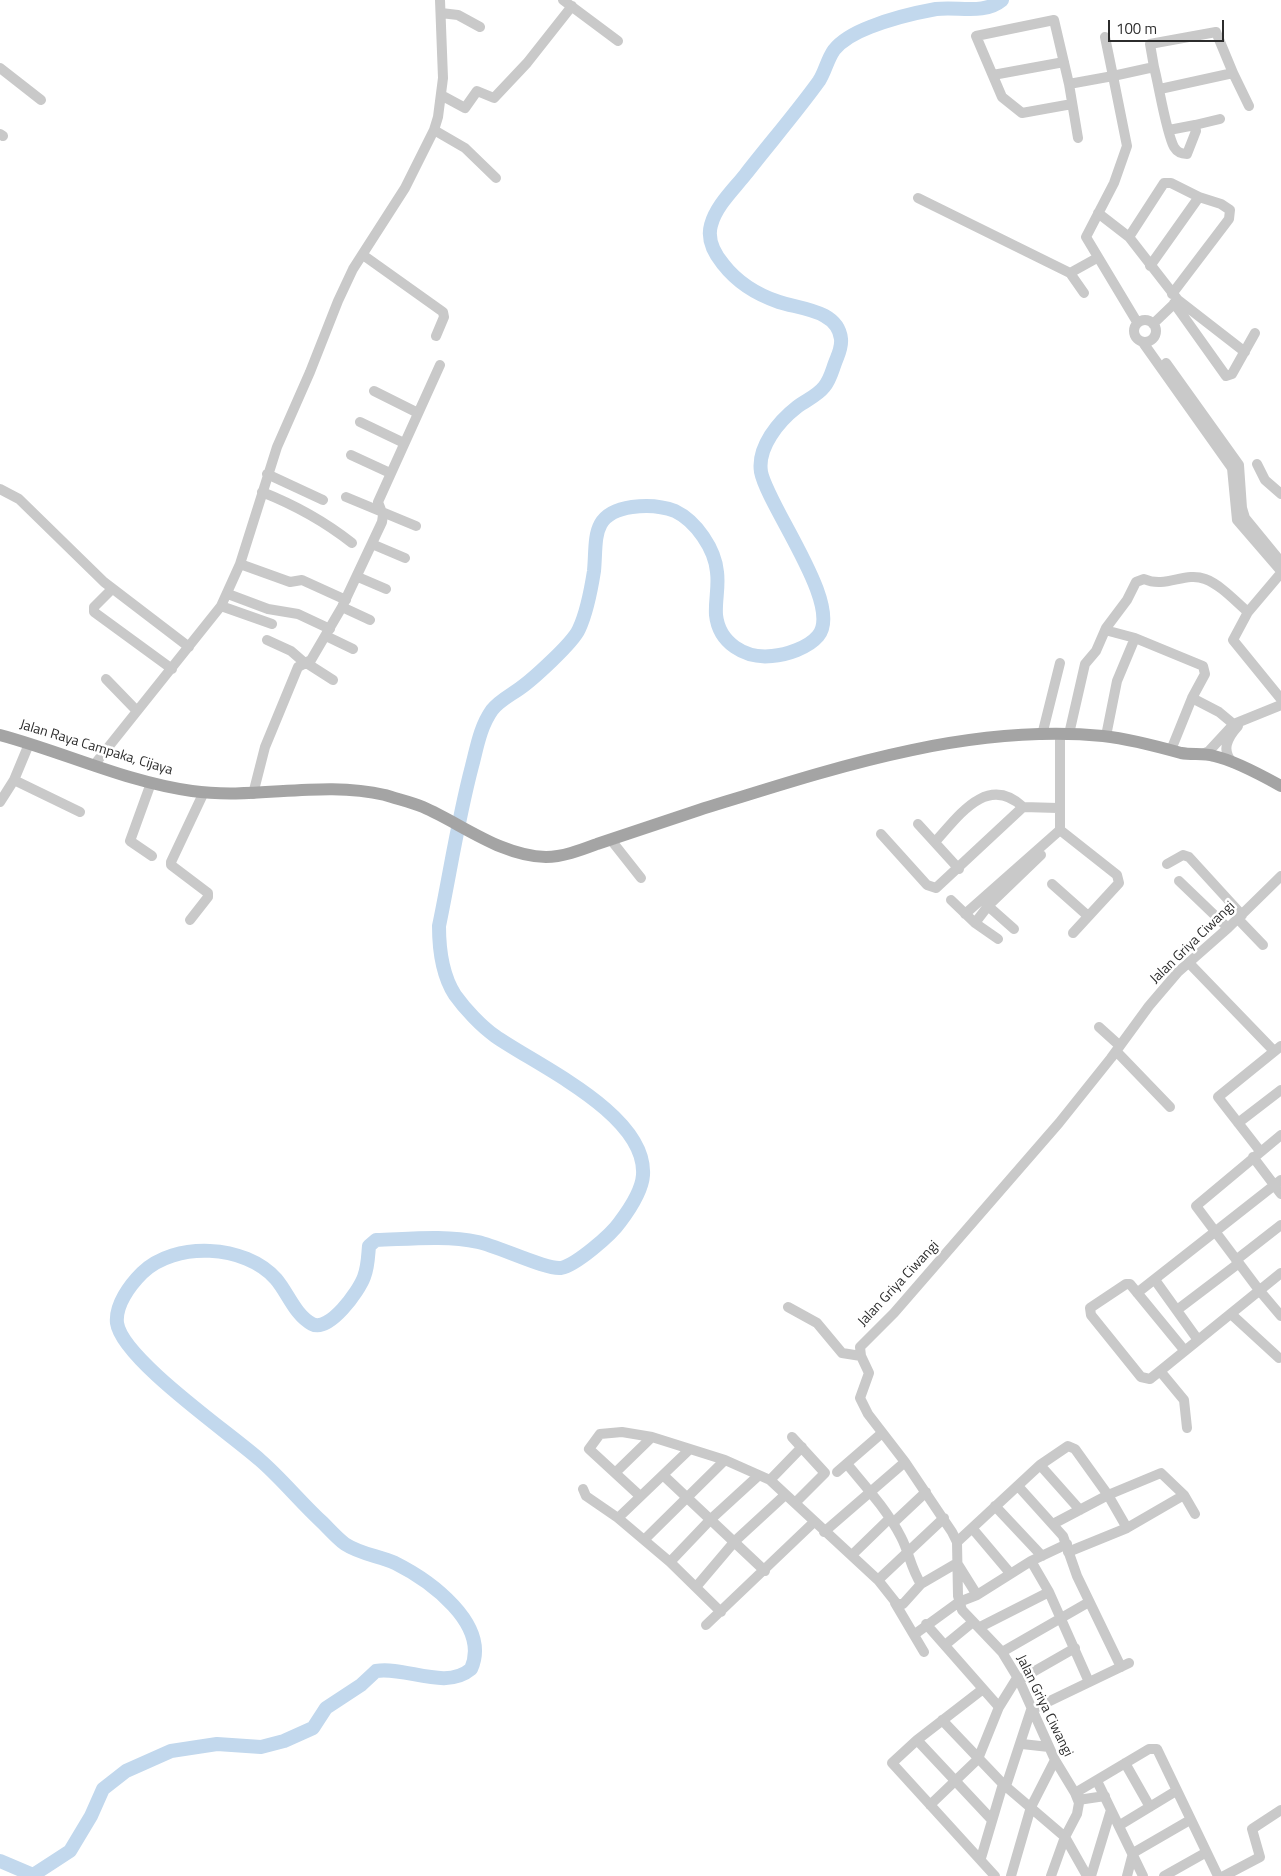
<!DOCTYPE html>
<style>
body{margin:0}
#map{position:relative;width:1281px;height:1876px;overflow:hidden;background:#fff;font-family:"Titillium Web",sans-serif}
canvas{display:block}
.scale{position:absolute;left:1108px;top:20px;width:116px;height:22px;box-sizing:border-box;border:2px solid #2c2c2c;border-top:0;padding-left:6px;font-size:15px;line-height:18px;white-space:nowrap;color:#2c2c2c;-webkit-text-stroke:4px #fff;paint-order:stroke}
</style>
<div id="map">
<canvas width="1281" height="1876"></canvas>
<div class="scale">100 m</div>
</div>
<script>
const ctx = document.querySelector('canvas').getContext('2d');
ctx.lineJoin = 'round';
function stroke(path, color, width, dash) { ctx.strokeStyle = color; ctx.lineWidth = width; ctx.lineCap = dash ? 'butt' : 'round'; ctx.setLineDash(dash || []); ctx.stroke(path); }
function label(font, color, halo, rows, align = 'center') {
  ctx.font = font + ' "Titillium Web",sans-serif'; ctx.lineWidth = 5; ctx.setLineDash([]); ctx.textBaseline = 'middle'; ctx.strokeStyle = halo; ctx.fillStyle = color; for (const [text, x, y, turn = 0] of rows) {
    ctx.save(); ctx.translate(x, y); ctx.rotate((+turn || 0) * Math.PI / 180); ctx.textAlign = isNaN(turn) ? turn : align; if (halo) ctx.strokeText(text, 0, 0); ctx.fillText(text, 0, 0); ctx.restore();
  }
}
stroke(new Path2D(`
 M0 1861 33 1875 70 1851 91 1816 103 1789 126 1771 171 1751 217 1744 261 1747 284 1741 313 1728 326 1708 361 1685 376 1671C406 1666 445 1691 471 1669 491 1624 429 1580 395 1563 379 1556 360 1554 345 1544 337 1538 330 1530 323 1523 301 1503 282 1479 260 1460 231 1434 122 1359 117 1323 115 1305 130 1285 142 1273 175 1241 245 1244 276 1279 288 1293 295 1315 312 1324 329 1333 359 1291 364 1277 368 1267 368 1257 369 1246L376 1240C409 1239 446 1235 478 1242 498 1246 546 1270 561 1268 576 1265 611 1235 620 1222 629 1210 642 1191 643 1175 647 1114 536 1065 495 1036 481 1026 465 1009 455 995 442 975 439 949 439 926 450 873 458 819 472 766 477 747 480 727 492 710 499 701 509 696 519 689 532 680 573 643 579 629 587 612 591 590 594 571 597 539 590 513 632 507 646 505 662 506 675 511 696 521 715 549 717 572 719 587 715 601 716 615 719 643 745 659 772 656 786 655 808 648 818 636 844 606 768 507 761 472 757 447 779 421 797 407 806 400 817 396 824 387 830 380 832 371 835 363 838 355 842 348 841 339 838 310 800 309 779 302 758 295 737 282 723 264 714 253 707 239 711 225 716 206 733 190 745 175 769 144 796 113 819 81 825 72 827 60 834 50 842 40 857 32 870 27 890 19 914 13 936 9 958 6 984 15 1002 0`), '#c2d8ed', 14);
stroke(new Path2D(`
 M563 0 618 41
 M441 13 458 15 480 27
 M1154 67 1150 44 1216 32 1233 73 1160 89
 M0 68 41 100
 M1233 73 1249 106
 M993 75 1064 62
 M1069 84 1078 138
 M441 95 465 108 477 91 494 98 527 63 572 6
 M1072 104 1022 113 1002 97 976 36 1054 20 1069 84 1113 76 1105 37
 M1195 125 1220 119
 M434 130 465 148 496 178
 M0 134 3 136
 M918 198 1070 273 1097 258
 M1098 213 1129 237
 M363 255 443 312 444 317 436 336
 M1150 266 1199 197 1221 204 1230 210 1229 219 1172 294
 M1070 273 1084 293
 M1178 300 1245 352
 M1174 303 1226 376 1232 374 1255 333
 M1134 331a11 11 0 1 1 22 0a11 11 0 1 1-22 0Z
 M1137 322 1086 237 1114 183 1127 146 1113 76 1154 67C1159 86 1166 132 1174 147 1177 152 1182 154 1187 154L1196 131 1195 125 1169 130
 M1153 324 1178 300 1129 237 1164 183H1171L1199 197
 M1144 344 1232 468 1237 520 1281 571
 M1166 363 1239 465 1242 508 1245 518 1281 562
 M374 391 418 413
 M360 422 404 443
 M351 455 390 473
 M1257 464 1265 480 1281 494
 M267 474 323 500
 M0 489 19 499 104 582 189 647
 M262 492C295 505 324 521 352 543
 M346 497 416 526
 M372 544 405 558
 M240 564 290 582 302 580 346 600
 M1281 573 1248 612 1233 640 1281 699
 M358 577 386 589
 M112 589 94 607V612L172 669
 M228 594 268 609 298 614 330 629
 M221 606 272 624
 M342 607 370 620
 M1105 630 1135 638 1203 666 1205 674 1192 698 1171 750
 M326 636 353 649
 M267 640 291 651 306 664
 M308 664 333 680
 M106 679 137 711
 M1192 698 1219 712 1237 727
 M1060 734V830L1117 875 1119 883 1073 933
 M1069 734 1085 664 1096 651 1106 628 1127 600 1136 582 1144 579C1166 589 1185 571 1205 579 1221 585 1235 601 1248 612
 M1042 735 1060 663
 M1106 736 1117 681 1135 638
 M1200 755 1209 751 1234 724 1281 705
 M1233 763C1221 751 1227 738 1238 726
 M94 765 221 606 240 564 277 447 310 372 338 301 353 269 405 188 434 130 438 117 443 78 440 0
 M14 780 80 812
 M151 783 130 841 152 856
 M253 794 265 747 298 667 311 660 342 607 382 522 383 515 378 502 440 365
 M0 802 14 780 29 744
 M918 824 959 869
 M881 834 927 885 936 888 1023 807 1058 808
 M611 840 641 878
 M935 842C958 817 987 773 1023 807
 M1167 864 1183 855 1189 857 1242 915
 M1179 881 1228 928
 M1052 884 1088 916
 M951 900 975 923 998 939
 M988 906 1014 929
 M965 914 1060 830
 M1238 919 1263 945
 M190 920 208 897V893L171 865V862L204 792
 M975 923 988 906 1041 855
 M1189 963 1274 1051
 M1099 1027 1120 1046
 M1116 1051 1170 1107
 M1238 1123 1281 1090
 M1281 1135 1196 1206 1259 1290 1281 1316
 M1260 1151 1218 1097 1281 1046
 M1253 1157 1281 1194
 M1236 1260 1281 1225
 M1155 1280 1198 1340
 M1137 1293 1281 1180
 M788 1307 817 1323 842 1353 861 1356
 M1177 1310 1239 1263
 M1231 1314 1279 1358
 M1185 1351 1130 1284H1126L1090 1308 1091 1315 1141 1377 1150 1379 1160 1371 1281 1273
 M1160 1371 1184 1400 1187 1428
 M792 1437 825 1473 795 1503
 M847 1464C866 1487 887 1510 901 1537 909 1552 911 1569 921 1584
 M1040 1465 1080 1510
 M837 1472 882 1433
 M615 1473 652 1437
 M663 1475 765 1571
 M770 1480 802 1447
 M1018 1486 1063 1536 1077 1576 1121 1667
 M583 1489 586 1496 618 1518 670 1562 721 1612
 M640 1496 589 1449 600 1434 622 1432 652 1437 725 1460 770 1480 878 1580 897 1604H903L921 1584 957 1563 977 1595
 M995 1506 1042 1556
 M618 1518 690 1449
 M893 1523 926 1492
 M1053 1524 1108 1495 1161 1473 1184 1495 1195 1514
 M972 1528 1010 1573
 M824 1532 905 1462
 M644 1540 725 1460
 M957 1542 1040 1465 1068 1446 1075 1449 1108 1495 1127 1528
 M1068 1552 1127 1528 1184 1495
 M852 1555 889 1519
 M1031 1561 1049 1592 1089 1682
 M670 1562 711 1519 758 1476
 M878 1580 944 1518
 M696 1587 735 1541 785 1495
 M895 1603 924 1652
 M926 1624 999 1707
 M706 1625 814 1522
 M980 1627 1049 1592
 M915 1634 959 1602 977 1595 1031 1561 1067 1544
 M945 1645 973 1622
 M1002 1652 1089 1602
 M1019 1680 1075 1648
 M983 1689 917 1740 892 1763 995 1876
 M942 1720 1003 1784 1065 1837 1051 1876
 M917 1740 992 1820
 M1022 1744 1049 1747
 M1125 1763 1150 1807
 M1097 1781 1143 1876
 M1006 1786 1031 1710 1129 1663
 M1075 1793 1149 1749H1157L1218 1876
 M1078 1800 1105 1796
 M930 1805 978 1759 999 1707 1017 1678
 M1120 1825 1176 1791
 M981 1858 1003 1784
 M1011 1876 1031 1807 1055 1760
 M1087 1876 1065 1837 1077 1814 1079 1803 1075 1793 1055 1760 1019 1680 1002 1652 962 1610 958 1596 957 1542 952 1532 905 1462 868 1414 860 1398 869 1373 861 1356 860 1347 894 1313 1059 1123 1111 1058 1149 1006 1178 972 1228 928 1281 876
 M1091 1876 1111 1810
 M1127 1876 1133 1853 1190 1820
 M1164 1876 1205 1853
 M1224 1876 1260 1857 1252 1829 1281 1810`), '#c9c9c9', 10);
stroke(new Path2D(`
 M0 735C64 752 126 782 192 791 256 800 321 780 385 795 397 799 411 802 423 807 462 824 501 856 546 857 563 857 581 850 597 844 631 833 665 821 699 810 828 770 965 723 1103 736 1129 739 1156 746 1181 753 1192 755 1204 753 1214 756 1233 760 1263 776 1281 786`), '#a4a4a4', 12);
label('14px', '#2c2c2c', '#fff', [
 ["Jalan Raya Campaka, Cijaya",96,748,17],
 ["Jalan Griya Ciwangi",1193,943,-44],
 ["Jalan Griya Ciwangi",899,1284,-47],
 ["Jalan Griya Ciwangi",1044,1706,64]
]);
</script>
